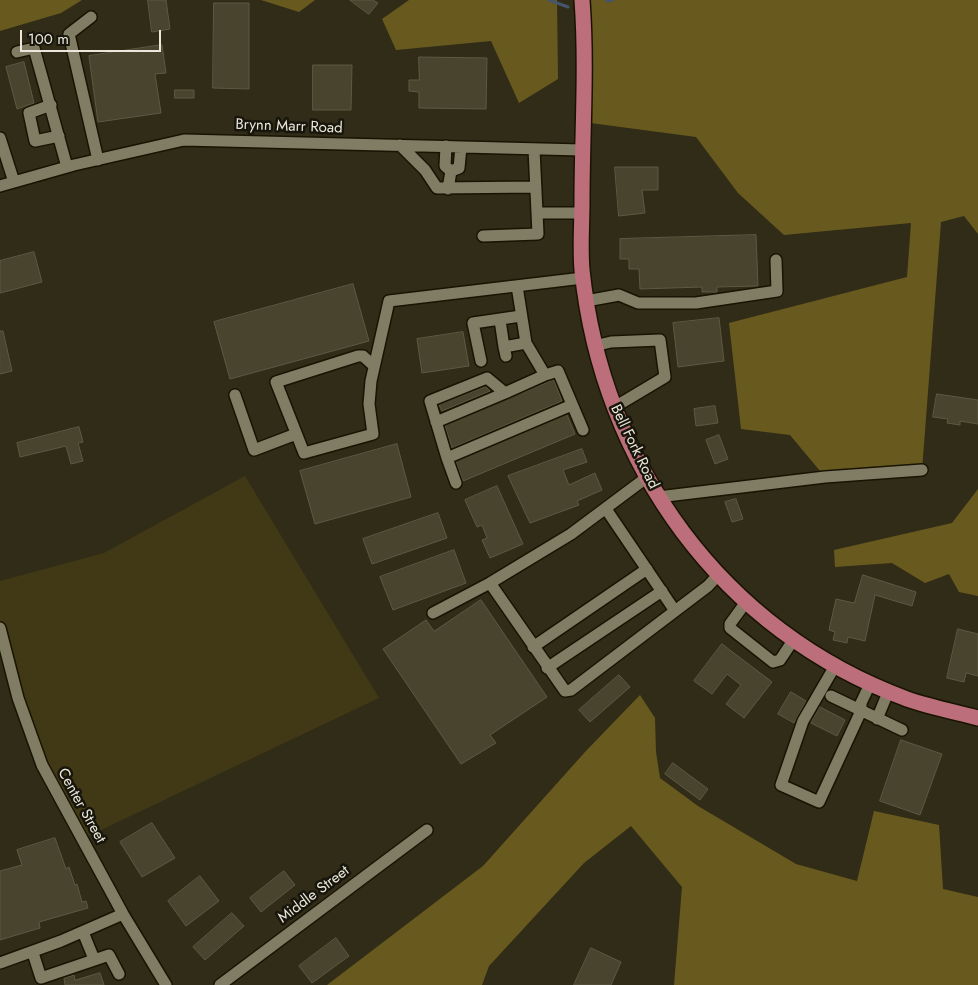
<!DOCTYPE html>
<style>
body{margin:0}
#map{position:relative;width:978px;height:985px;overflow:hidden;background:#312c17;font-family:Jost,sans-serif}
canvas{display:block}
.scale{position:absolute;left:20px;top:30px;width:141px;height:22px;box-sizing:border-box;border:2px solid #ebe8db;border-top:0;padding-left:6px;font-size:15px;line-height:18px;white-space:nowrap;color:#ebe8db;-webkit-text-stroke:4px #17150c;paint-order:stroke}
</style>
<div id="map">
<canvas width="978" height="985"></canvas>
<div class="scale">100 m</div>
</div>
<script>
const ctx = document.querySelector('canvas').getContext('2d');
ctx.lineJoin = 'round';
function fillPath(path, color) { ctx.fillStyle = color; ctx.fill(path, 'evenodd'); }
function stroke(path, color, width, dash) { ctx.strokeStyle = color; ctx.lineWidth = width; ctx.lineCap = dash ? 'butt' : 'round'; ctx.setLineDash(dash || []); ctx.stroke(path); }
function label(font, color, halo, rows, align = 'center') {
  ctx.font = font + ' Jost,sans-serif'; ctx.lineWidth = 5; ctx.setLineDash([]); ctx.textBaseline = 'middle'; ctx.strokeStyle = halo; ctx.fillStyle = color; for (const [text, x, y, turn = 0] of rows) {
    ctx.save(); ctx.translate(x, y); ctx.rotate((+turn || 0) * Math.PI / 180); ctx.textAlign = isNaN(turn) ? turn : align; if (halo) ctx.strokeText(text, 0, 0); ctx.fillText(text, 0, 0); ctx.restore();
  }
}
fillPath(new Path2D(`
 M245 476 379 698 82 839 42 765 0 628V581L104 553Z`), '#413915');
fillPath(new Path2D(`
 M0 0H82L61 13 0 31Z
 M261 0H315L299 12Z
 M409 0H557L558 79 519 103 491 41 396 50 382 19Z
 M580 0H978V234L964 216 941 222 922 470 825 477 790 435 741 429 729 323 907 277 911 223 784 235 738 193 696 137 583 122Z
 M978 489V596L959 592 949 574 925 583 892 563 835 567 834 550 952 523Z
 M640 695 655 718 656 752 660 778 698 806 796 864 857 881 874 811 939 825 943 889 978 897V985H674L682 887 631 826 584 863 489 966 482 985H327L483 866 585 752Z`), '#685a1e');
stroke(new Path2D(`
 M549 0 568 7
 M607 1 613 0`), '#46556c', 3);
const building = new Path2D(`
 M148 0H166L170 29 152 32Z
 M350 0H373L378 3 369 14Z
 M214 3H249V89L213 88Z
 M162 45 166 73 155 74 161 113 98 122 89 56Z
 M419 57 487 58 486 109 419 108V92L409 91V80H419Z
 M24 62 34 103 17 109 6 67Z
 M313 65H352L351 110H313Z
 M175 90H194V98H175Z
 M615 167H658V190H642L645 213 619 216Z
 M756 235 758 286 717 287V292H702V287L640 289 639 269H629V259H620V239Z
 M34 252 42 282 0 293V261Z
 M353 284 369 341 230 379 214 322Z
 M719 318 724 361 678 367 673 323Z
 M0 331H3L12 371 0 374Z
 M463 332 469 366 422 373 417 339Z
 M554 380 562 401 452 448 445 426Z
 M486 387 490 391 442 411 439 405Z
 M937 394 978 400V424L960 421V425L947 423 948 419 933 417Z
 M715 406 718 423 696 426 694 409Z
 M567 415 575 434 463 481 456 462Z
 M79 427 83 442 78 443 83 461 71 464 66 446 20 457 17 443Z
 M719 435 728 459 715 464 706 440Z
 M397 444 411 497 315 524 300 471Z
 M582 449 587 462 563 470 569 485 595 473 602 490 577 501 579 505 530 523 508 476Z
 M497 486 523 544 490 558 482 540 487 538 482 525 477 527 465 500Z
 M736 499 743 519 732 522 725 502Z
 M438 513 447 538 372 564 363 539Z
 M454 550 466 583 393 610 380 577Z
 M863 575 916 592 912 606 875 595 865 641 848 637 847 643 833 640 835 632 829 630 836 599 854 603Z
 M481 600 547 697 490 735 496 743 461 764 383 649 426 620 434 631Z
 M958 629 978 634V676L966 673 964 682 947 678Z
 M722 644 772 682 744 718 726 704 741 685 727 674 712 694 694 681Z
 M619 675 630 687 590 722 579 710Z
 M791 692 806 701 794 723 778 714Z
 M820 707 845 720 837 736 811 723Z
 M901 740 942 754 920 815 880 801Z
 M673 763 708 789 700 800 665 774Z
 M152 823 175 858 142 877 120 842Z
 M55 838 66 869 69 867 75 885 77 884 82 902 86 901 88 908 39 922 40 928 0 940V871L22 865 17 850Z
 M284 871 295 885 261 912 250 898Z
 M200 876 219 901 186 926 168 901Z
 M232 913 244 926 205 960 193 947Z
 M336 938 349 956 312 983 299 966Z
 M591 948 621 962 611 985H574Z
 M100 973 104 985H65L64 978 74 975 75 980Z`);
fillPath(building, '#49442e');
stroke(building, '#5e5943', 1);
const minor = new Path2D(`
 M91 17 69 34 98 160
 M17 52 34 48 67 167
 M51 105 29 113 35 141 59 136
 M0 138 14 182
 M400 145 425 170 437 188 536 187
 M446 146 445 166 451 171
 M0 186 74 165 184 140 582 150
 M448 189 451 171 459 168 461 147
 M537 213H582
 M483 236 538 234 534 149
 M517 286 526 343 545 375 558 371 583 430
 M586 301 619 295 638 303H696L777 291 776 260
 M500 320 504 347
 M594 346 611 342 660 340 665 377 613 408
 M506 356 504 347 526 343
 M481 361 473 323 521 316
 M374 366 363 356H358L276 382 304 453 373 434 369 404 371 381 389 301 583 278
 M235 395 254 450 296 434
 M436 422 505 393
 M447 458 430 401 487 378 505 393 545 375
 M456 483 447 458 572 405
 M658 497 825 477 922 470
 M606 509 675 611
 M490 583 565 691 571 690 708 586 718 575
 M746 602 730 624V628L773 662 780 660 794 639
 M433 613 490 583 571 534 646 478
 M0 628 18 698 42 765 123 914 166 985
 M533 647 647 569
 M835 666 803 721 781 785 819 802 861 711V703L871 682
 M547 668 662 591
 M831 696 902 730
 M877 719 889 690
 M83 932 94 959
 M33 953 41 978 109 955 119 974
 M0 963 61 941 123 914
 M220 985 427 830`);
const major = new Path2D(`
 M582 0C587 67 582 134 582 201 582 224 580 248 582 270 602 464 722 631 907 699 930 707 955 712 978 718`);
stroke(minor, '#191402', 14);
stroke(major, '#191402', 18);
stroke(minor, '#817c64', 11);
stroke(major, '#bc6f7b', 15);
label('15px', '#ebe8db', '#17150c', [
 ["Brynn Marr Road",289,127,2],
 ["Bell Fork Road",634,447,64],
 ["Center Street",81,806,61],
 ["Middle Street",314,895,-37]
]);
</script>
